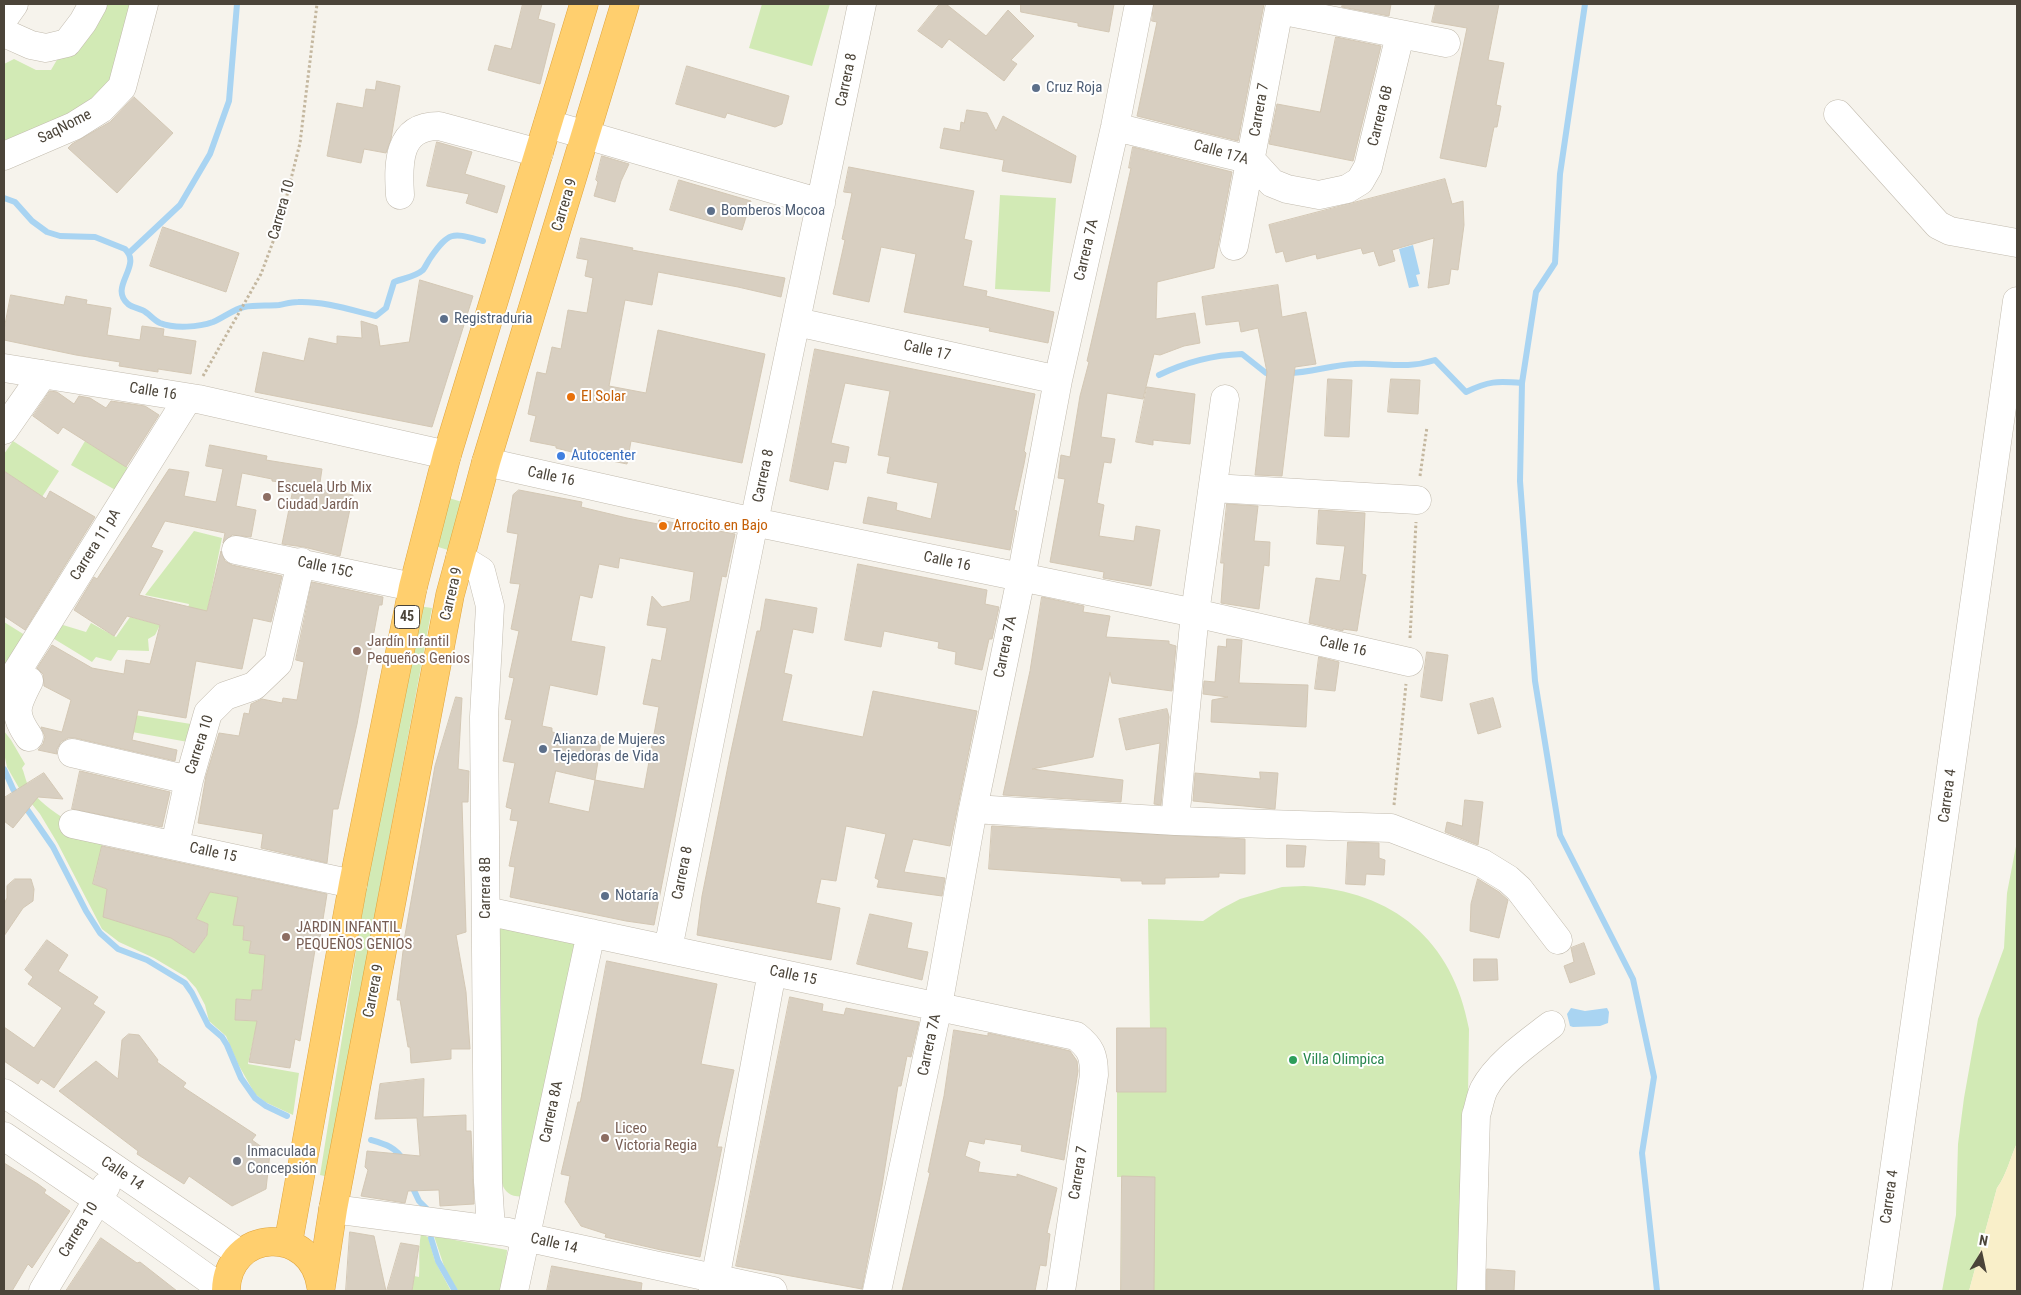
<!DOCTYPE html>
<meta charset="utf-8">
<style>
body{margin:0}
#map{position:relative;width:2021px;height:1295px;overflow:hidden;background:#f6f3ec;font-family:"Roboto Condensed",sans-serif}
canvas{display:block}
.frame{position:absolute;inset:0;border:5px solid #4b4439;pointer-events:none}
.north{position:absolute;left:1956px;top:1230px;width:50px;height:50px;-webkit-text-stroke:4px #fff;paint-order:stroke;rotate:10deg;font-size:14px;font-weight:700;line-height:20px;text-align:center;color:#4b4439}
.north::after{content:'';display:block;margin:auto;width:18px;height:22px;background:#4b4439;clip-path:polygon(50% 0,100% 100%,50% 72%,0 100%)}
</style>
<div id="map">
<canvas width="2021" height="1295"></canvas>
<div class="frame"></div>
<div class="north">N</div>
</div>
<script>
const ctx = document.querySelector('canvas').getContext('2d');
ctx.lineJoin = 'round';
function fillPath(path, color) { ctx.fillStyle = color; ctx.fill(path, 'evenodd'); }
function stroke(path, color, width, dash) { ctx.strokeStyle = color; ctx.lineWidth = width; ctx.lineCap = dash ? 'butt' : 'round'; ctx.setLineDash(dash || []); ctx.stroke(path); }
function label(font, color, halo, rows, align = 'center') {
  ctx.font = font + ' "Roboto Condensed",sans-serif'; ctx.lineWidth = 4; ctx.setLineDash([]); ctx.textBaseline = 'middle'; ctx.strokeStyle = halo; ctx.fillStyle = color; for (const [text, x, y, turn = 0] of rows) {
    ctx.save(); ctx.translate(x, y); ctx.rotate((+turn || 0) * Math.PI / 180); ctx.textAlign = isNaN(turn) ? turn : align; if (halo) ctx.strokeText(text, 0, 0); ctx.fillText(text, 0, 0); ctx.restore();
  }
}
fillPath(new Path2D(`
 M104 4H138L106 94 4 150V64L14 59 36 70H51L61 53Z
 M762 4H830L812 66 749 48Z
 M1000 195 1056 198 1050 292 995 289Z
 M13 441 59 471 42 497 4 471V454Z
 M85 441 132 470 119 492 71 465Z
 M449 498 462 502 448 550 435 546Z
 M194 531 222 538 197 661 178 656 189 604 145 595Z
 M418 606 432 608 379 892 333 1178 320 1175 366 889Z
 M130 617 160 625 155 635 148 639 149 651 118 650 111 661 96 657 92 662 51 637 63 625 86 632 91 623 116 637Z
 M4 622 28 637 4 670Z
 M135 715 191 724 188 742 132 732Z
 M4 731 11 740 25 764 22 768C24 772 25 778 27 783 39 809 80 827 104 840L93 884 107 889 115 920 151 932 155 927 185 937 182 945 194 953 207 935 208 924 196 919 210 892 238 896 244 926 243 940 251 941 249 953 272 956 263 974 262 990H252L251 1000 237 999 235 1020 266 1021 254 1036 248 1064 299 1073 293 1115 265 1102 255 1094 238 1064 226 1036 209 1021 205 1005 196 988 186 977 154 958 119 942 102 929 58 844 40 814 19 788 7 767 4 753Z
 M2017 841V1143C2010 1158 2007 1174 1997 1188L1969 1291H1942L1956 1215 1958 1144 1964 1098 1978 1019 2004 948 2007 893Z
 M1304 886C1393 891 1453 940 1469 1029L1465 1291H1121L1122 1177H1117V1028H1150L1148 919 1203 921 1221 909 1240 899 1282 887Z
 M489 915 588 936 527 1196C514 1198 505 1195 501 1181Z
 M421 1234 428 1237 435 1261 451 1291H412L414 1276 419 1277C420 1262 418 1250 421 1234Z
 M434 1236 507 1250 504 1291H458L445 1269Z`), '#d2eab5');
fillPath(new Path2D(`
 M2017 1143V1291H1969L1997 1188C2007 1174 2010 1158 2017 1143Z`), '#f9efc9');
fillPath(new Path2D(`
 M1413 245 1420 274 1416 275 1419 286 1409 288 1399 249Z
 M1571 1008 1585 1011 1607 1008 1609 1012 1608 1023 1600 1026 1573 1027 1570 1026 1567 1014Z`), '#a9d4f2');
stroke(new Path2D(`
 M1585 4 1560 174 1555 263 1536 292 1522 383 1520 481 1535 681 1560 835 1633 979 1654 1077 1642 1153 1657 1291
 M4 198 15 202 32 221 47 232 60 236 95 237 125 249C143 266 108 287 128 304 132 307 137 308 142 310 149 313 153 320 160 323 175 329 199 327 213 322 223 318 234 309 244 307 255 305 268 306 279 305 285 304 291 302 298 302 324 301 351 310 376 316L386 308 394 282C404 278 415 277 423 270 426 266 428 261 431 257 450 230 453 233 483 241
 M129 253 180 205 210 154 229 101 237 4
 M1288 373C1310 373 1331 365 1354 364 1384 362 1404 370 1435 360L1466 392C1489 381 1496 381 1522 383
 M1159 375C1186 362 1212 355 1242 354L1266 373H1275
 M4 769 13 789 53 847 86 911 100 933 118 949 147 960 185 983 192 993 208 1025 222 1037 227 1045 241 1078 255 1098 266 1106 287 1116
 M371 1140C385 1144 396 1147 404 1161
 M411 1184 419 1201 429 1211
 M431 1238 438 1261 455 1291`), '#a9d4f2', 6);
const building = new Path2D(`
 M523 4H542L538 19 555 24 540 84 488 70 495 45 511 49Z
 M940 4H946L986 36 1008 10 1034 36 1011 60 1017 64 1004 81 949 39 942 48 918 31Z
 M1021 4H1114L1109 32 1078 26V23L1021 12Z
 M1154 4H1264L1238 141 1137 116 1157 22 1152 21Z
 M1343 4H1391L1389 16 1342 7Z
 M1436 4H1499L1488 60 1504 63 1496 105 1501 106 1497 127H1494L1486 167 1440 158 1467 28 1432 22Z
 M1336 37 1381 46 1353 161 1269 144 1277 104 1320 112Z
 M687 66 789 96 782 124 775 127 727 113 725 118 676 104Z
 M377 81 400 86 391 139 386 153 364 149 361 163 327 156 337 103 363 108 366 89 375 90Z
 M134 97 173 133 117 193 68 148 72 144 110 122Z
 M967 110 987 113 996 131 1003 116 1076 156 1071 183 1002 171 1004 160 940 148 944 128 960 131 961 122 964 123Z
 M437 142 472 152 465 174 505 186 497 213 466 203 469 194 427 186Z
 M1133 147 1232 172 1214 268 1157 282 1156 319 1195 313 1200 343 1184 346 1160 355 1154 354 1143 399 1107 393 1101 437 1115 439 1111 463 1104 462 1097 503 1104 505 1099 536 1134 541 1136 526 1160 530 1151 586 1103 578 1104 572 1050 562 1065 479 1058 478 1061 455 1070 457 1080 396 1089 362 1087 361 1118 226 1131 168H1129Z
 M602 156 629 164 621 181 615 202 594 196 598 182 596 180Z
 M849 167 974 191 964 239 972 241 963 286 987 291 986 296 1054 312 1048 343 989 331 990 328 904 312 916 254 881 247 869 302 833 294 845 240 842 239 852 193 844 192Z
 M1445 179 1452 204 1463 201 1464 225 1458 270 1451 269 1449 284 1428 288 1434 238 1392 250 1395 261 1379 266 1374 251 1363 254 1361 248 1317 259 1316 254 1286 262 1283 251 1276 253 1269 225Z
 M679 180 751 201 742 230 670 210Z
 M163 227 239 253 226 292 150 266Z
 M581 238 633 248 632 250 785 278 781 297 738 287 658 272 652 305 625 300 609 386 646 393 658 330 765 354 742 463 631 441 627 464 587 456 556 448V446L530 441 536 416 528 414 537 372 546 374 552 347 561 349 568 310 587 313 593 278 585 276 588 260 577 258Z
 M420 280 473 296 432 427 255 392 263 352 304 361 309 338 337 344V336L362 338 361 321 377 326 380 346 409 342Z
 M1278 285 1282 317 1306 312 1316 364 1295 367 1282 476 1255 475 1267 372 1258 328 1241 332 1239 321 1206 325 1202 297Z
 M11 295 64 305 66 296 87 300 86 304 111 308 107 335 140 340 142 326 164 329 163 336 196 341 191 374 158 369V372L119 366 120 362 76 355 4 340V330Z
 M815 349 1035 394 1024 451 1026 453 1024 464 1014 510 1017 511 1010 550 863 523 868 497 897 503 896 510 931 519 938 483 887 473 890 457 878 455 890 391 845 383 831 443 849 447 846 463 834 461 828 490 790 481Z
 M1328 379 1352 380 1349 437 1325 436Z
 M1391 379 1420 380 1418 414 1388 412Z
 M1147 387 1195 394 1190 444 1153 440V445L1136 442Z
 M50 391 57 392 74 404 79 396 90 398 106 408 111 401 145 406 159 415 126 467 63 427 58 434 33 416Z
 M210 445 267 456 266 460 322 469 319 489 353 495 340 556 304 547 282 544 294 484 272 481V479L242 473 236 506 256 510 251 537 232 535 223 543 225 533 165 521 151 547 163 551 139 595 207 611 221 551 225 561 232 565 282 576 271 622 253 618 242 669 196 661 186 718 138 710 132 740 177 750 175 761 75 738H68L61 742 57 749V754L38 750 43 744 45 737 41 727 62 732 71 700 44 686 43 674 37 668 52 645 92 668 124 674 126 660 150 664 160 625 127 616 114 636 74 610 94 577 97 579 169 469 189 472 184 496 216 502 223 469 206 466Z
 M4 471 46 499 50 491 95 517 25 630 4 616Z
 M519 490 582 502 581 507 627 518 658 524 659 520 735 534 726 577 722 576 654 925 626 921 510 897 515 867 509 866 518 821 510 820 512 809 506 807 515 763 503 761 512 720 505 719 514 678 509 677 519 631 511 629 520 584 510 583 518 534 507 532 513 495ZM620 558 694 572 690 601 662 607 652 596 647 625 667 628 661 661 652 659 643 704 659 707 644 789 595 780 601 742 552 732V728L542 726 550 685 597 695 605 647 571 641 580 595 592 598 599 564 618 568ZM556 771 595 780 589 812 549 803Z
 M1227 504 1258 506 1254 541 1270 542 1269 566 1264 565 1259 609 1221 603 1224 563H1221Z
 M1319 510 1365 513 1362 574 1366 575 1357 631 1343 629V631L1309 623 1316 578 1340 581 1345 546 1317 544Z
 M858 564 987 590 985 604 999 607 992 639H989L982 670 955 664 956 652 938 648 939 642 884 631 881 647 845 640Z
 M312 582 383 597 382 605H379L357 724 338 809H333L327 863 261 848 263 834 198 823 206 776 219 733 239 736 244 713 249 714 251 704 262 699 282 703 283 698 297 700 304 662 296 660Z
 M1042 597 1084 606 1083 612 1110 616 1106 637 1169 641V644L1176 646 1172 691 1112 683 1110 672 1093 757 1032 769 1123 780 1121 802 1003 795 1030 671Z
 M766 599 817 608 813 633 793 629 784 673 792 675 782 721 863 737 873 691 977 711 950 846 913 839 904 872 945 878 942 896 877 887 879 880 875 878 886 834 846 826 836 881 821 879 816 903 840 908 831 960 697 935 702 896 730 756 757 631H760Z
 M1227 639 1242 640 1239 683 1308 685 1306 727 1211 722 1212 700 1228 697 1203 694 1204 681 1215 682 1218 646 1226 647Z
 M1427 652 1448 655 1442 701 1421 697Z
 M1319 657 1339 662 1335 691 1315 689Z
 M456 697 462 698 458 769 469 771 468 802H462L466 932 456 935 466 992 470 1049H451V1059L411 1063 410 1047H408L400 1000H397L405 935 435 766Z
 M1493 698 1501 727 1478 734 1470 704Z
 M1167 709 1169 717 1161 805 1154 804 1160 743 1126 750 1119 719Z
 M80 771 170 792 162 827 72 809Z
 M1260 772 1278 773 1275 809 1193 801 1195 773 1260 779Z
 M44 773 63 799 38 797 13 828 4 821V798Z
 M1465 800 1483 802 1478 845 1445 832 1447 822 1462 826Z
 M992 826 1245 839V874L1219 873V877L1165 878V884H1142V881H1121V878L989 869Z
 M1348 842 1379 843V858L1385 860 1384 875 1366 874 1365 885 1346 884Z
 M1287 845 1306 846 1304 867H1287Z
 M102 846 327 894 318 951 315 950 300 1041 295 1039 290 1068 249 1062 257 1021 235 1020 236 999 251 1000 252 990H262L265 955 249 953 251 941 243 940 244 926 233 925 238 897 210 892 196 919 208 924 207 935 194 953 171 938 103 917 107 889 93 884Z
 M15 879H31L34 889 33 901 23 908 4 936V904L7 898V886Z
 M1478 879 1499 892 1508 900 1499 938 1470 931 1471 904Z
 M870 914 912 923 907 948 928 952 922 980 857 964Z
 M47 940 68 955 58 971 98 997 93 1004 105 1012 54 1088 41 1079 38 1084 4 1061V1027L34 1048 62 1008 28 984 33 977 25 970Z
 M1584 943 1595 974 1570 983 1564 966 1574 962 1571 948Z
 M1474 959H1497L1498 980 1474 981Z
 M607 961 717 984 701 1064 734 1070 717 1147H722L700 1257 661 1250 605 1237 606 1234 581 1226 565 1202 570 1176 561 1174 578 1102H580Z
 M790 997 823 1004 822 1011 844 1015 846 1008 919 1022 911 1057 907 1056 901 1086H898L882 1186 862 1289 736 1266Z
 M1117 1028H1166V1092H1117Z
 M954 1030 988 1036V1033L1058 1048 1070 1051 1077 1061 1078 1071 1064 1160 1021 1151 1022 1145 985 1139 984 1144 969 1141 965 1156 980 1162 978 1172 1017 1177V1174L1057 1188 1047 1233 1050 1234 1046 1266 1040 1265 1035 1291H902L930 1173 928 1172 944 1096Z
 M129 1034 139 1035 158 1060 157 1062 186 1083 183 1087 256 1135 252 1140 270 1153 266 1189 232 1206 189 1176 184 1184 137 1154 138 1151 59 1091 96 1061 118 1079 122 1040Z
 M424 1079 423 1117 466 1115V1131H471L474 1204 440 1206 439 1190 408 1191 405 1203 361 1196 368 1170 365 1167 367 1151 420 1156 417 1118 375 1119 380 1084Z
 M4 1163 38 1184 46 1190 44 1193 70 1211 32 1268 28 1264 12 1291H4Z
 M1122 1176 1155 1177 1154 1291H1121Z
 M350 1232 374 1236 386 1291H346Z
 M101 1238 137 1263 140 1262 177 1291H66Z
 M401 1243 419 1246 412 1291H387Z
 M552 1266 642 1283 641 1291H547Z
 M1487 1269 1515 1271 1514 1291H1487Z`);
fillPath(building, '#d8cfc1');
stroke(building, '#d3c7b4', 1);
const minor = new Path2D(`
 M1279 10 1446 43
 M4 18 14 4
 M4 33 31 45 46 48 67 43 83 22 93 4
 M1838 114 1938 225 1950 231 2017 243
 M548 124 821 203
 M1115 127 1251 160 1272 183 1287 189 1319 195 1347 189 1360 181 1368 167 1400 35
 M4 156 74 126 101 109 122 87 144 4
 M400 195C398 164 397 126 439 126L539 153
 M1234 246 1280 4
 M797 322 1058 380
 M4 368 198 399 447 455
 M4 430 43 374
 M486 462 754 522 1195 613 1409 662
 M1213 488 1417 500
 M236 550 413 587
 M460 558 481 571 490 606 484 717 488 1182 491 1230
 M19 675 29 681C16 706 12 713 29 737
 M4 692 188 398
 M72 753 189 780
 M973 809 1175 821 1391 828 1482 863 1508 879 1519 889 1558 940
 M1175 821 1195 613 1225 399
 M73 824 353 884
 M175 845 189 780 208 713 225 696 254 686 278 663 301 562
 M486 911 1076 1036C1091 1048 1094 1055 1094 1075L1061 1291
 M668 949 754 522 862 4
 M4 1093 241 1254
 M4 1136 98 1200 225 1291
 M333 1209 508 1232 525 1237 773 1291
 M43 1291 106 1186
 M514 1291 591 933
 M713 1291 772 972
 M877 1291 938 1006 973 809 1021 578 1058 380 1115 127 1139 4
 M1471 1291 1476 1115C1479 1107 1480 1097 1484 1089 1497 1064 1529 1042 1551 1025
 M1877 1291 2017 301`);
const highway = new Path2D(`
 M288 1244 353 884 413 587 447 455 584 4
 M321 1287 333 1209 450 595 486 462 625 4
 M226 1291C227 1228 313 1224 321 1287`);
stroke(minor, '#c2bbae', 29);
stroke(highway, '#e0a43c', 29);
stroke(new Path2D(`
 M203 376 261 274 280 223 300 143 317 4
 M1420 476 1427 427
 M1410 638 1416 522
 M1394 805 1406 684`), '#c4b79f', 3, [2.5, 2.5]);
stroke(minor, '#fff', 28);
stroke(highway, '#ffcf6e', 28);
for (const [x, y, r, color] of [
 [1036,88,5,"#5c6f8a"],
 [711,211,5,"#5c6f8a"],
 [444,319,5,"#5c6f8a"],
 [571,397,5,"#e8710a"],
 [561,456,5,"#3f7fe0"],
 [267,497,5,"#8d6e63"],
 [663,526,5,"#e8710a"],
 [357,651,5,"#8d6e63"],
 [543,749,5,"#5c6f8a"],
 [605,896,5,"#5c6f8a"],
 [286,937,5,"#8d6e63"],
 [1293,1060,5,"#2e9e5b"],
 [605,1138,5,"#8d6e63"],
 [237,1161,5,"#6b7280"]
]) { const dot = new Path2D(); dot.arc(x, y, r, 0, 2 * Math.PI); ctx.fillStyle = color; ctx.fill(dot); stroke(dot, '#fff', 2); }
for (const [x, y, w] of [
 [407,617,25]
]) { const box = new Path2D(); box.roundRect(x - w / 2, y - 11.5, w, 23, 4); ctx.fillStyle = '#fff'; ctx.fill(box); stroke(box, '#4b4439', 1); }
label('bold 14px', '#4b4439', null, [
 ["45",407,617]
]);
label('15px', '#4b4439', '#fff', [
 ["Carrera 8",847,80,-78],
 ["Carrera 7",1260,110,-80],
 ["Carrera 6B",1381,116,-76],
 ["SaqNome",65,127,-27],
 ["Calle 17A",1221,153,16],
 ["Carrera 9",565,205,-73],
 ["Carrera 10",282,210,-74],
 ["Carrera 7A",1087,250,-77],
 ["Calle 17",927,351,13],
 ["Calle 16",153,392,9],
 ["Carrera 8",764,476,-78],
 ["Calle 16",551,477,12],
 ["Carrera 11 pA",96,545,-58],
 ["Calle 16",947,562,12],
 ["Calle 15C",325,568,12],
 ["Carrera 9",452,594,-77],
 ["Carrera 7A",1006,647,-78],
 ["Calle 16",1343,647,13],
 ["Carrera 10",200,745,-72],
 ["Carrera 4",1948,796,-82],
 ["Calle 15",213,853,12],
 ["Carrera 8",683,873,-79],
 ["Carrera 8B",486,888,-90],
 ["Calle 15",793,976,12],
 ["Carrera 9",374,991,-79],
 ["Carrera 7A",930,1045,-78],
 ["Carrera 8A",552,1112,-78],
 ["Carrera 7",1079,1173,-81],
 ["Calle 14",122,1174,34],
 ["Carrera 4",1890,1197,-82],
 ["Carrera 10",79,1230,-59],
 ["Calle 14",554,1244,13]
]);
label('15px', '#4e5e75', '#fff', [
 ["Cruz Roja",1046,88],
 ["Bomberos Mocoa",721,211],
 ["Registraduria",454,319],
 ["Alianza de Mujeres",553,740],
 ["Tejedoras de Vida",553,757],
 ["Notaría",615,896]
], 'left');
label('15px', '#c56008', '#fff', [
 ["El Solar",581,397],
 ["Arrocito en Bajo",673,526]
], 'left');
label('15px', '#366cbe', '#fff', [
 ["Autocenter",571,456]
], 'left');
label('15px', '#785e54', '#fff', [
 ["Escuela Urb Mix",277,488],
 ["Ciudad Jardín",277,505],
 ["Jardín Infantil",367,642],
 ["Pequeños Genios",367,659],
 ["JARDIN INFANTIL",296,928],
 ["PEQUEÑOS GENIOS",296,945],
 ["Liceo",615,1129],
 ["Victoria Regia",615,1146]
], 'left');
label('15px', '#27864d', '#fff', [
 ["Villa Olimpica",1303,1060]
], 'left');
label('15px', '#5b616d', '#fff', [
 ["Inmaculada",247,1152],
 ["Concepsión",247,1169]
], 'left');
</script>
